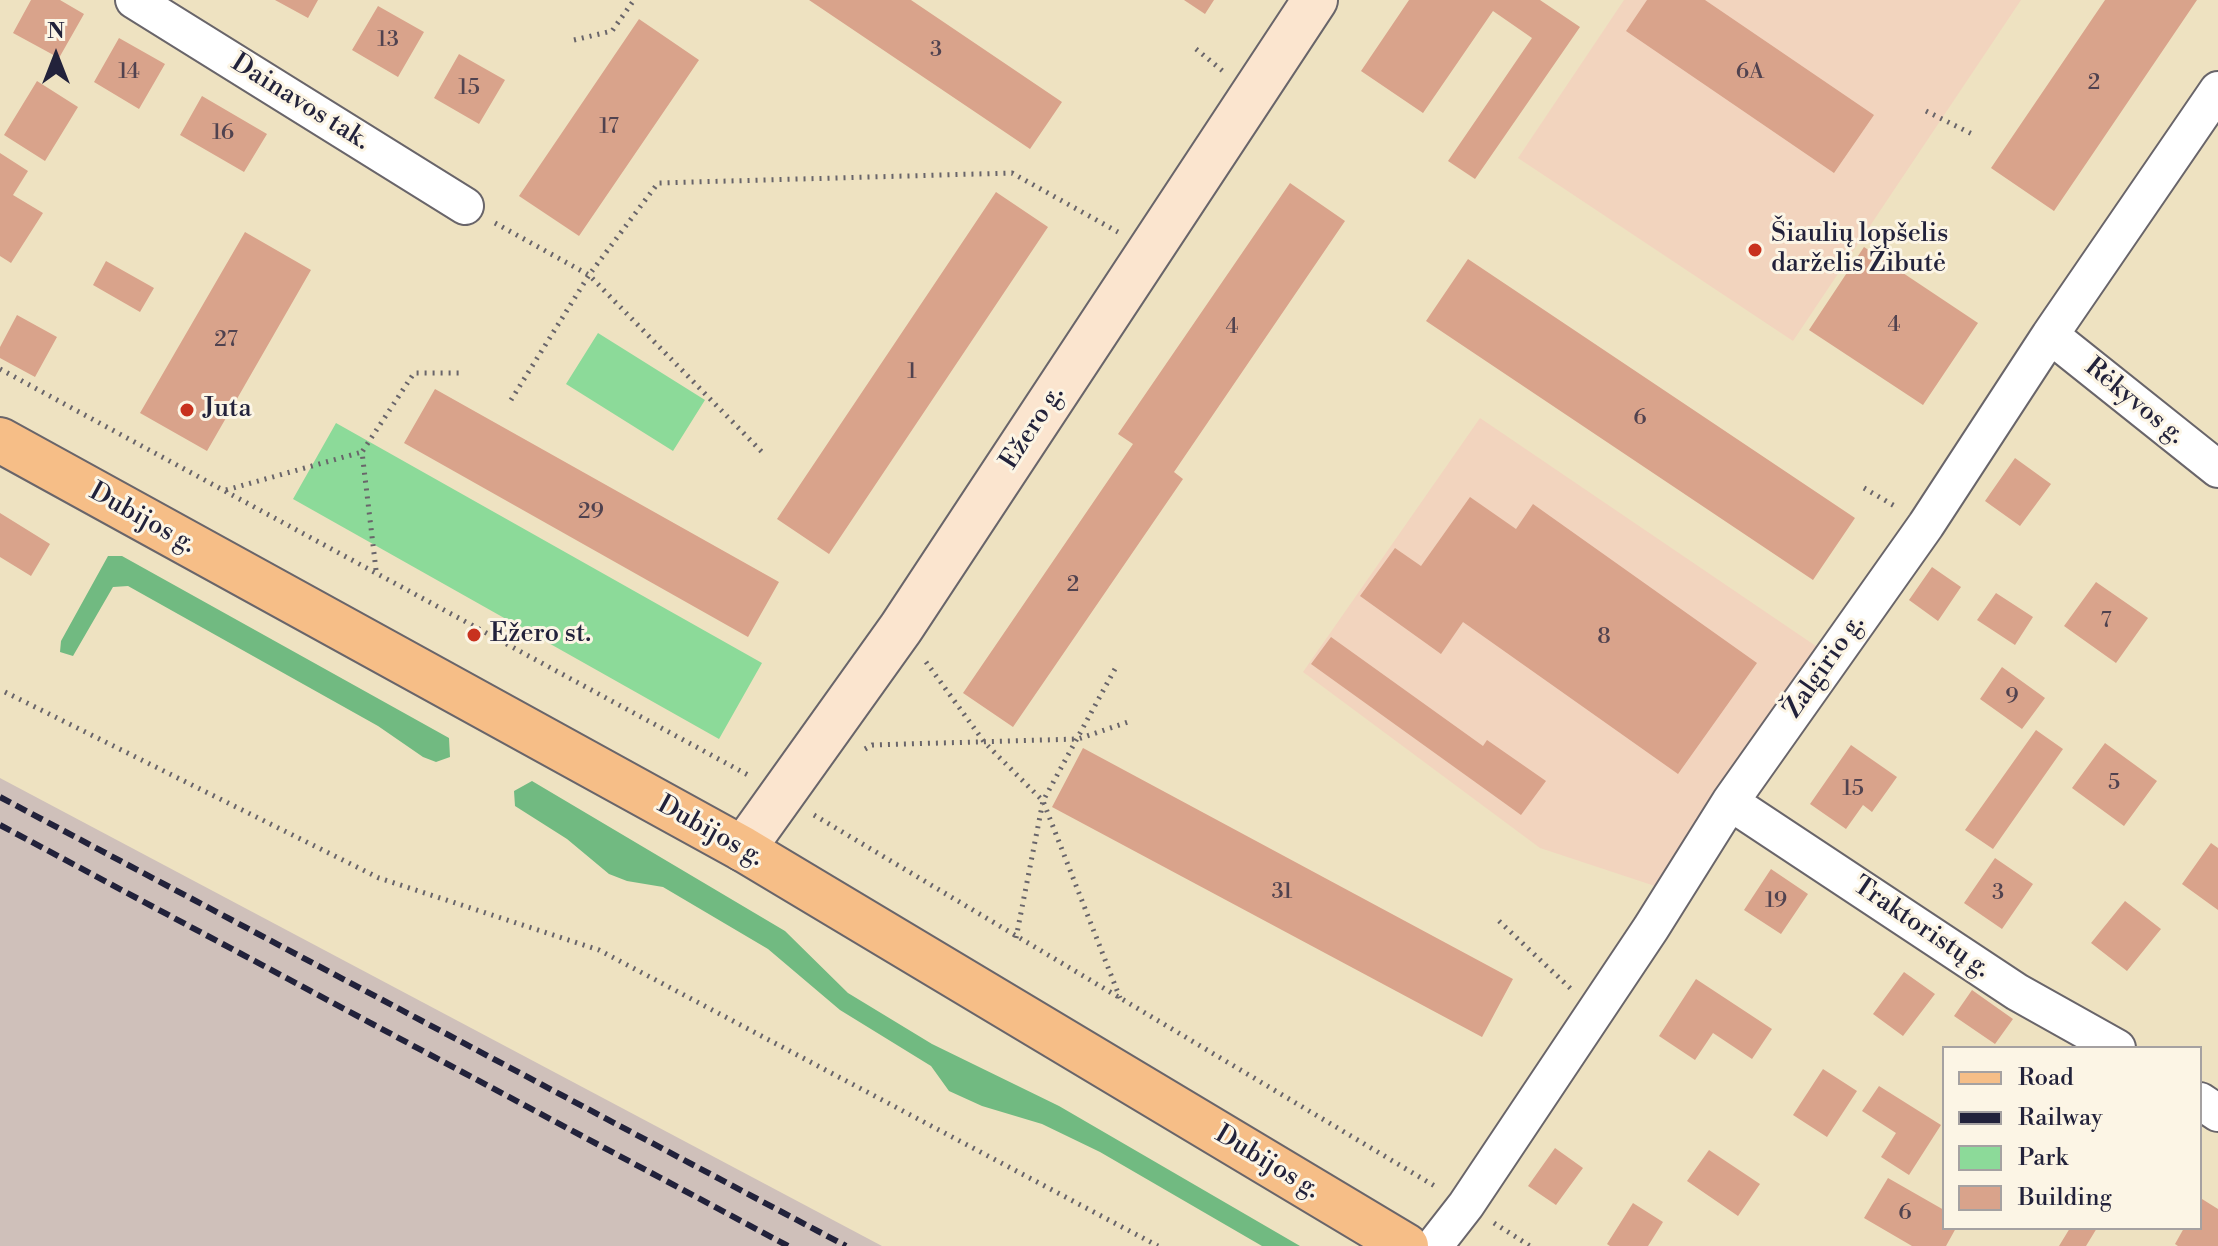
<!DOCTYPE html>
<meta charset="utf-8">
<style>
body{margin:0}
#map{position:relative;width:2218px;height:1246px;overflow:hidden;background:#eee2c1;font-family:"Libre Bodoni",serif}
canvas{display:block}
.legend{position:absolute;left:1942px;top:1046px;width:260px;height:184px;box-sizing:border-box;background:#fcf5e5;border:2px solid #a5a1a1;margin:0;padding:10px 14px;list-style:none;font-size:24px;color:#22223b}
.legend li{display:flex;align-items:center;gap:16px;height:40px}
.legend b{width:40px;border:2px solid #a5a1a1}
.north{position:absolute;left:16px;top:16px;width:80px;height:80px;-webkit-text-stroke:6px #fcf5e5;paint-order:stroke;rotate:0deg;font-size:22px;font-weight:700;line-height:32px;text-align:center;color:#22223b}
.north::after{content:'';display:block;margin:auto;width:28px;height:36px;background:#22223b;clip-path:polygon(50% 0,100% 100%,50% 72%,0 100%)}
</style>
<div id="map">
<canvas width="2218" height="1246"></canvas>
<ul class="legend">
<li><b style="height:10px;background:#f6be87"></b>Road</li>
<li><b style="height:10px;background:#22223b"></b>Railway</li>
<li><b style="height:22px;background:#8cda99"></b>Park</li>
<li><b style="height:22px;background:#d9a38b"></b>Building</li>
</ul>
<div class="north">N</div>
</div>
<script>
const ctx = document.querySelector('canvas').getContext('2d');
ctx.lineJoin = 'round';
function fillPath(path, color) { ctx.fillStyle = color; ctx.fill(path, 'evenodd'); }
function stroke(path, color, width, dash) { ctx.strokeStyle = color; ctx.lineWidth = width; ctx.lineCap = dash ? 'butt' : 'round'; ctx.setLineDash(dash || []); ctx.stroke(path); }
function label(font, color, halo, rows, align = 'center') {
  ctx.font = font + ' "Libre Bodoni",serif'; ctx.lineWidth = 6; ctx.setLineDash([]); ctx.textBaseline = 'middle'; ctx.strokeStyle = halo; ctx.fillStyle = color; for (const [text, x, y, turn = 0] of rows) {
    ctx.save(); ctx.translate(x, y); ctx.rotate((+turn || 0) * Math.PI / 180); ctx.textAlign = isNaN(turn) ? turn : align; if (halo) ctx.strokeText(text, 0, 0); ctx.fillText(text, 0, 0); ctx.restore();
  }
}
fillPath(new Path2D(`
 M1624 0H2021L1793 341 1518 158Z
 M1480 418 1832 657 1673 892 1540 848 1303 672Z`), '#f2d4be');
fillPath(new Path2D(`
 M0 778 882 1246H0Z`), '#cfc0ba');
fillPath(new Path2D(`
 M598 333 705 400 673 451 566 384Z
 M336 423 762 663 719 739 293 499Z`), '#8cda99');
fillPath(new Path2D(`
 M108 556H122L449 738 450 757 436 762 423 757 378 726 128 586 113 587 73 656 60 652 61 641Z
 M532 781 785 931 848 993 932 1044 1059 1106 1300 1246H1262L1100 1152 1042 1124 982 1106 949 1091 931 1066 840 1010 768 949 663 887 627 881 609 874 567 839 515 806 514 791Z`), '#71ba81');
fillPath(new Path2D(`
 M31 0H60L84 14 59 58 13 33Z
 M275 0H318L308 18Z
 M809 0H911L1062 102 1030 149Z
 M1184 0H1214L1205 14Z
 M1409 0H1540L1580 27 1475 179 1448 161 1532 38 1493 11 1423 113 1361 71Z
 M1647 0H1705L1874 115 1834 173 1626 31Z
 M2105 0H2197L2054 211 1991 168Z
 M378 6 424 32 398 77 352 50Z
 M639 19 699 60 579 236 519 196Z
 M119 38 165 64 139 109 94 82Z
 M459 54 505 80 479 124 434 98Z
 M37 81 78 107 45 161 4 135Z
 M202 96 267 134 244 172 180 135Z
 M0 153 28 171 13 195 43 213 11 263 0 256Z
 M1290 183 1345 221 1174 472 1183 479 1013 727 963 693 1133 444 1118 434Z
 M996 192 1048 227 829 554 777 519Z
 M245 232 311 270 207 451 140 413Z
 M1864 247 1978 323 1923 405 1809 330Z
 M1468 259 1855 518 1813 580 1426 321Z
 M106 261 154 288 140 312 93 285Z
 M17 315 57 337 35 377 0 358V347Z
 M435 389 779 582 748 637 404 443Z
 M2015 458 2051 484 2020 526 1985 501Z
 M1470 497 1516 529 1533 504 1757 663 1678 774 1463 622 1441 654 1360 596 1395 548 1421 566Z
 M0 513 50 544 31 576 0 557Z
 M1932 567 1961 587 1938 621 1909 600Z
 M2096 582 2148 618 2116 663 2064 626Z
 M1996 593 2033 617 2015 645 1977 620Z
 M1331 637 1483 746 1487 740 1546 781 1521 815 1311 664Z
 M2002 667 2045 698 2022 729 1980 699Z
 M2036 730 2063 749 1993 849 1965 830Z
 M2105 743 2157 781 2124 826 2072 788Z
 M1851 745 1897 777 1872 812 1863 805 1846 829 1810 804Z
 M1083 748 1513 979 1482 1037 1052 807Z
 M2211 843 2218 848V910L2182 884Z
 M1995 858 2033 884 2002 929 1964 903Z
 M1771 869 1808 894 1781 934 1744 910Z
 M2125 901 2161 929 2127 971 2091 943Z
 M1904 972 1935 994 1903 1036 1873 1014Z
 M1696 979 1772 1029 1752 1059 1713 1033 1695 1060 1659 1036Z
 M1972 990 2013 1019 1995 1044 1954 1016Z
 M1823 1069 1857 1091 1827 1137 1793 1115Z
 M1879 1086 1941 1125 1909 1175 1881 1157 1896 1133 1862 1111Z
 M1555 1148 1583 1168 1556 1205 1528 1186Z
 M1709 1150 1760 1184 1738 1216 1687 1181Z
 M1888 1178 1944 1210V1228H1956L1946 1246H1912L1864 1218Z
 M2202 1199 2218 1209V1246H2178L2175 1244 2184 1228H2200Z
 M1633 1203 1663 1222 1648 1246H1610L1607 1244Z
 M2070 1228H2097L2086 1246H2059Z`), '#d9a38b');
const street = new Path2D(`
 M134 0 465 206
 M2050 335 2218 469
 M1730 802 2017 992 2117 1048
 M2200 1101 2218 1113
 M1434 1246 1466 1205 1651 928 1730 802 1926 525 2050 335 2218 90`);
const secondary = new Path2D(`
 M743 849 901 628 1315 0`);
const primary = new Path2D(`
 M0 440 743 849 1406 1246`);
stroke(street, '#69656a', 40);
stroke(secondary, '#69656a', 48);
stroke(primary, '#69656a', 48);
stroke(new Path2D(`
 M574 40 612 31 634 0
 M1196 49 1224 72
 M1926 111 1974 135
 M495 223 589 275 658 183 1012 173 1118 232
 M0 369 748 775
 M511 400 589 275 762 452
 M1864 488 1898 508
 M226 490 362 452
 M376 570 362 452 414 373H462
 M926 662 985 743 1043 801 1120 998
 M5 692 379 878 599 950 1158 1246
 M865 749 872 745 1078 739 1131 721
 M814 815 1438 1188
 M1499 921 1571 989
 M1016 938 1043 801 1116 667
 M1494 1223 1530 1246`), '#69656a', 5, [2, 6]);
stroke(street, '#fff', 36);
stroke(secondary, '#fbe5cf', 44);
stroke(primary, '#f6be87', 44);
stroke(new Path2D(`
 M0 797 846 1246
 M0 825 788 1246`), '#22223b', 6, [12, 6]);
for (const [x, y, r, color] of [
 [1755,250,8,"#c8321e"],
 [187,410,8,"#c8321e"],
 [474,635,8,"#c8321e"]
]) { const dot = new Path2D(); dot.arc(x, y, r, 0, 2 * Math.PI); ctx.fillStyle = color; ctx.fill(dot); stroke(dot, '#fcf5e5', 3); }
label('22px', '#50424f', null, [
 ["13",388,41],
 ["3",936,51],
 ["14",129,73],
 ["6A",1750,73],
 ["2",2094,84],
 ["15",469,89],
 ["17",609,128],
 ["16",223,134],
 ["4",1894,326],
 ["4",1232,328],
 ["27",226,341],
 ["1",912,373],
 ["6",1640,419],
 ["29",591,513],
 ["2",1073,586],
 ["7",2106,622],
 ["8",1604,638],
 ["9",2012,698],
 ["5",2114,784],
 ["15",1853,790],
 ["31",1282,893],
 ["3",1998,894],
 ["19",1776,902],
 ["6",1905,1214]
]);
label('26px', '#22223b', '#fcf5e5', [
 ["Dainavos tak.",300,103,32],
 ["Rėkyvos g.",2134,402,39],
 ["Ežero g.",1033,428,-57],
 ["Dubijos g.",142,519,29],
 ["Žalgirio g.",1825,667,-55],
 ["Dubijos g.",710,832,29],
 ["Traktoristų g.",1921,928,34],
 ["Dubijos g.",1267,1163,31]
]);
label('26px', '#22223b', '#fcf5e5', [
 ["Šiaulių lopšelis",1771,235],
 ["darželis Žibutė",1771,265],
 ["Juta",203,410],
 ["Ežero st.",490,635]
], 'left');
</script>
